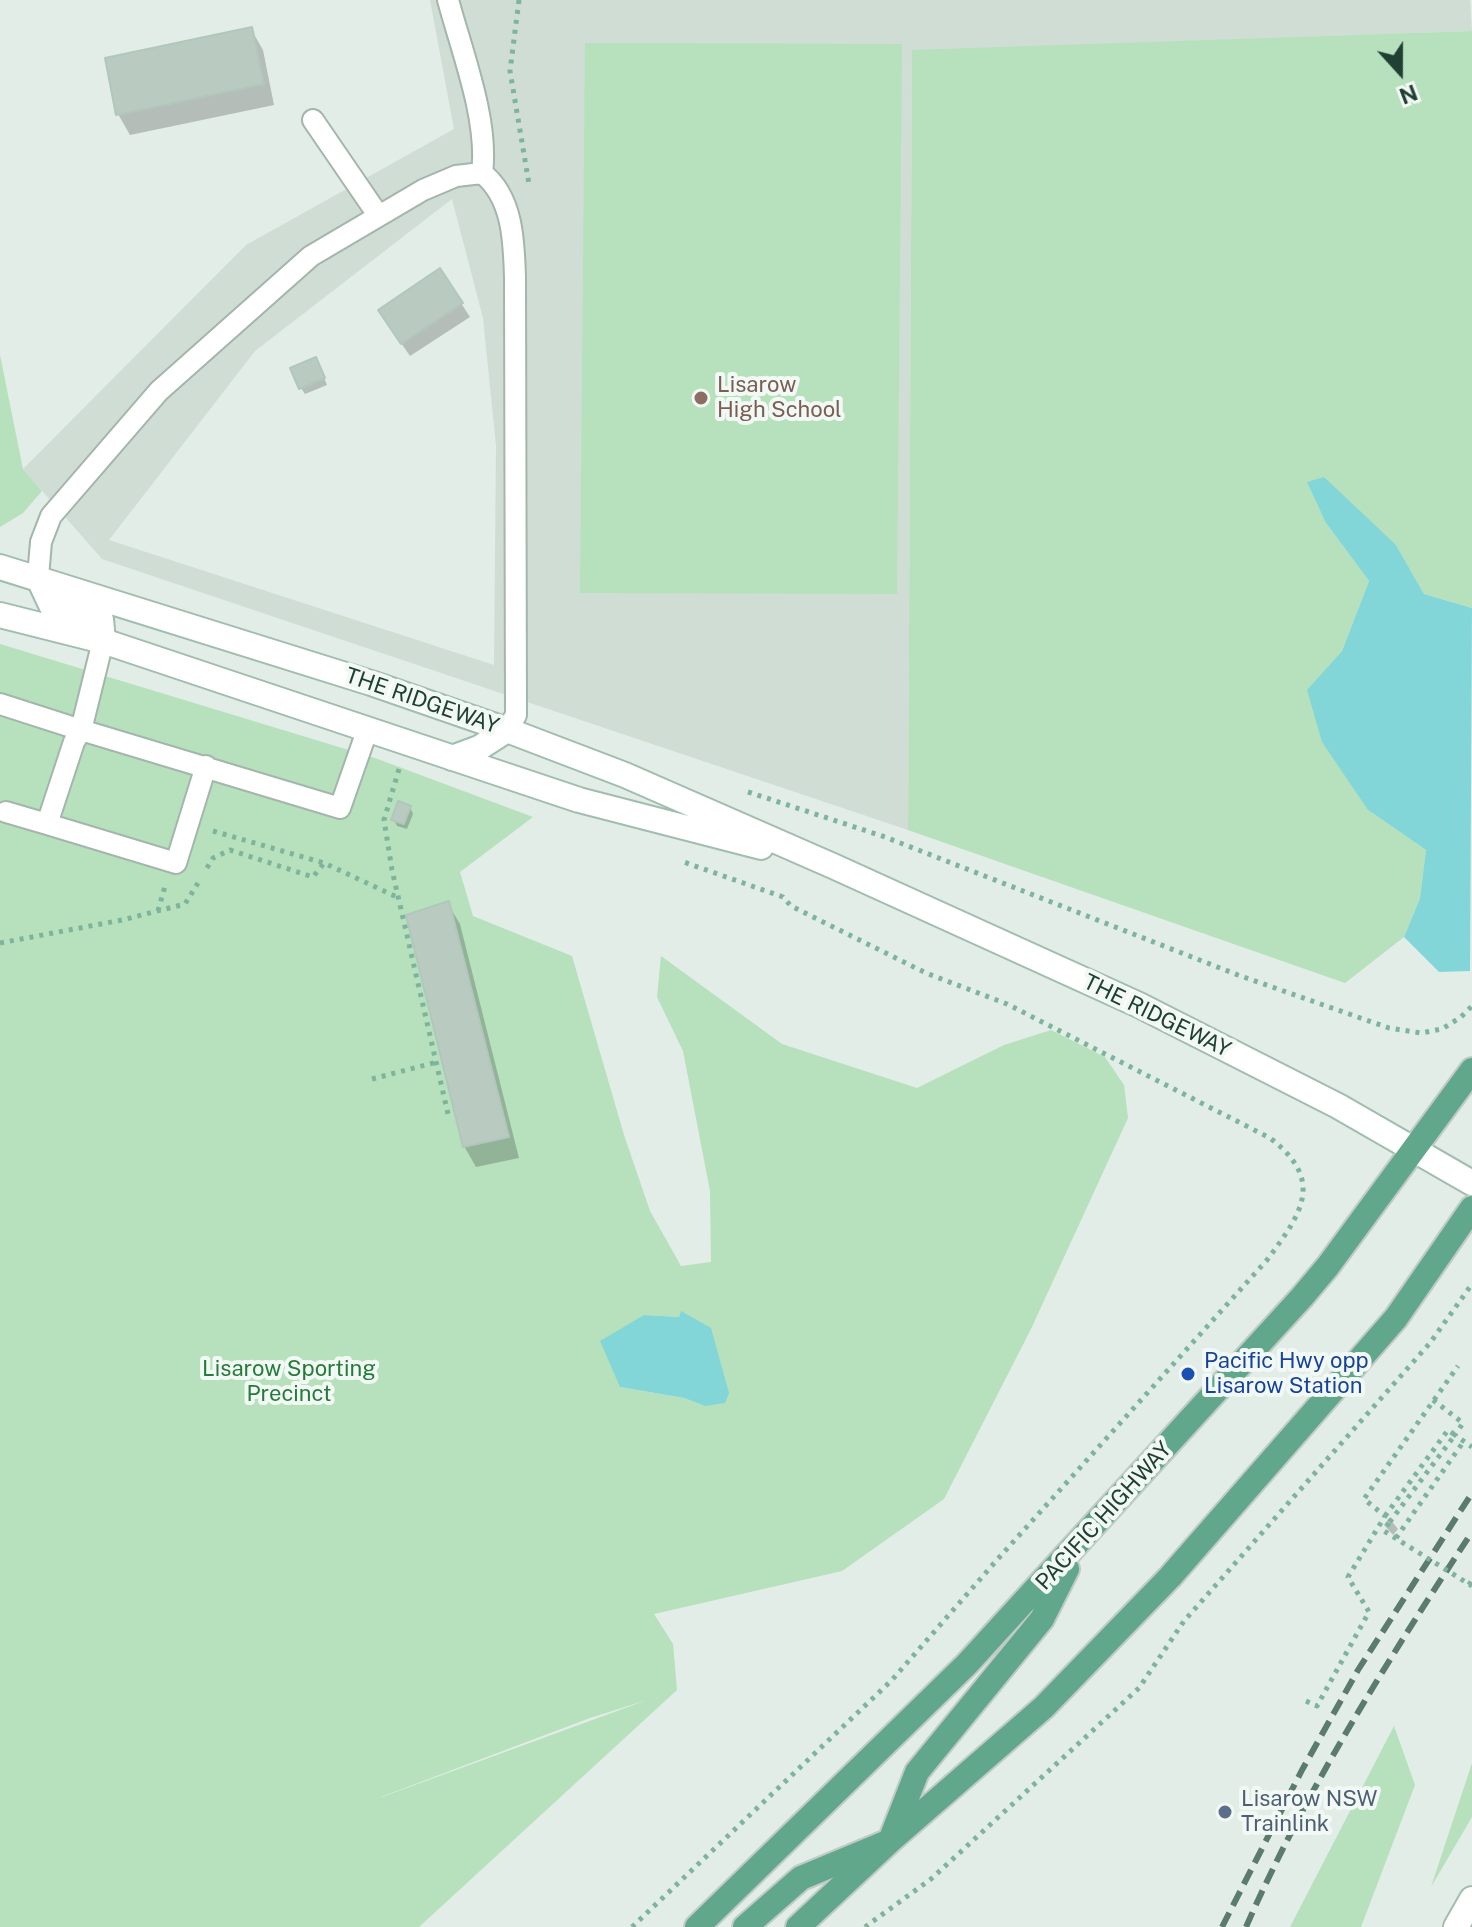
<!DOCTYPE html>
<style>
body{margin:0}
#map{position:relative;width:1472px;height:1927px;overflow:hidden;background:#e1ede6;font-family:"Public Sans",sans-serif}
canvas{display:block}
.north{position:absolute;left:1360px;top:32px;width:80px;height:80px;-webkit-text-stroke:6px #f2f9f4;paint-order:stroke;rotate:159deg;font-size:22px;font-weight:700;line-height:32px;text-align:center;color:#1f4032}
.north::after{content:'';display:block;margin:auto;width:28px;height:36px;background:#1f4032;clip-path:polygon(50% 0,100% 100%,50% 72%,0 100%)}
</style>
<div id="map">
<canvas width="1472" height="1927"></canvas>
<div class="north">N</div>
</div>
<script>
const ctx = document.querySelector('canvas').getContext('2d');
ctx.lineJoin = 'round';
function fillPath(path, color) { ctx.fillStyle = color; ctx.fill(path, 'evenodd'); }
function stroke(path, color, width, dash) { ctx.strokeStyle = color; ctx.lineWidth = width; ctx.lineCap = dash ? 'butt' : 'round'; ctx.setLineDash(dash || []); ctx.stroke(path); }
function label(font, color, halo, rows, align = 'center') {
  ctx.font = font + ' "Public Sans",sans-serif'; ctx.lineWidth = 8; ctx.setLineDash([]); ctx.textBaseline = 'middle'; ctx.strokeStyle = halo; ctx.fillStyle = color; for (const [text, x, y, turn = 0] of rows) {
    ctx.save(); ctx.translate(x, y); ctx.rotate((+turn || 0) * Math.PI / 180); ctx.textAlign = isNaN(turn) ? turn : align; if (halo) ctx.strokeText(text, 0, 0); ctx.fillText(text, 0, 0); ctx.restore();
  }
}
fillPath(new Path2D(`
 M430 0H1470L1472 31 912 51 908 830 102 559 23 469 246 245 454 129ZM452 199 483 318 496 446 494 665 109 540 255 351Z`), '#cfddd5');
fillPath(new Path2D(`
 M1472 31V608L1424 594 1396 545 1326 523 1369 581 1342 651 1308 690 1368 810 1426 850 1420 898 1404 937 1345 983 908 830 912 50Z
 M585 43 902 44 897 594 580 593Z
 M0 355 23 469 42 491 23 513 0 527Z
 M0 644 375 758 533 817 460 872 473 916 572 956 624 1135 650 1211 681 1266 711 1262 710 1191 683 1051 657 997 661 956 782 1044 917 1088 1004 1045 1051 1030 1105 1057 1124 1085 1128 1118 1031 1329 944 1499 842 1571 654 1614 673 1644 677 1690 419 1927H0ZM681 1312 705 1406 684 1398 620 1387 644 1315 679 1317ZM647 1700 382 1797H381L590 1718Z
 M1394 1726 1415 1785 1361 1927H1290Z
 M1472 1763V1817L1431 1887Z`), '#b7e0bd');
fillPath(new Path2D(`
 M1324 477 1396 545 1424 594 1472 608 1470 971 1439 972 1404 937 1420 898 1426 850 1368 810 1322 742 1307 690 1342 651 1369 581 1326 523 1307 482Z
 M681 1311 711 1328 729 1393 725 1403 705 1406 684 1398 620 1387 600 1341 644 1315 679 1317Z`), '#83d6d8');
fillPath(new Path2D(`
 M251 29 263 50 274 105 130 135 118 114Z
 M440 271 470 317 410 356 388 324Z
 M319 365 327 385 305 394 301 388Z
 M410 807 413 814 407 829 397 826 394 820Z
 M448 904 460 924 519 1158 476 1167 464 1146Z
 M1389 1518 1398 1529 1393 1535 1384 1525Z`), '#0003');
const building = new Path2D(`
 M252 27 264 84 116 115 105 58Z
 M440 268 463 303 401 344 378 310Z
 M316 357 325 378 299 389 290 368Z
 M398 801 411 806 404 824 391 820Z
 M449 901 509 1137 463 1147 406 915Z`);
fillPath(building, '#b9cbc1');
stroke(building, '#b2c7bc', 2);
const lane = new Path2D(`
 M448 0C462 52 489 121 482 173
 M313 120 378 215
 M38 577 41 542 51 516 159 391 311 256 423 190 456 176 482 173C513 197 514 242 515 278L516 715 507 730
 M103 641 81 730 340 808 368 728
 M0 704 81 730 74 742 47 824 176 863 206 766
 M6 812 47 824`);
const secondary = new Path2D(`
 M0 567 371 683 507 730 625 775 833 866 1139 1005 1338 1106 1472 1183
 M38 577 52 607 101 619 103 641
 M0 615 103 641 579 800 761 847
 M452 758 479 748 507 730
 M1456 1927 1472 1899`);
const primary = new Path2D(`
 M697 1927 967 1664 1302 1297 1328 1266 1472 1070
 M745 1927 801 1878 890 1841 917 1772 1042 1619 1067 1569
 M798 1927 890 1841 1044 1707 1170 1577 1396 1318 1472 1208`);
stroke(lane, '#a3b6ac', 24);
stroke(secondary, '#a1bdaf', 28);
stroke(primary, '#c0cac6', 28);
stroke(new Path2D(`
 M519 0 510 71 529 184
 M399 769 384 820 392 870 448 1114
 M748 792 885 837 1238 975 1389 1028 1421 1033 1442 1029 1461 1017 1472 1006
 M213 831 324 863 399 898
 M207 868 213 858 230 850 313 877 324 863
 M158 911 165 886
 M0 943 122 920 185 904 198 883
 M372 1079 437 1062
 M1433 1400 1463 1423 1455 1435 1472 1447
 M1385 1516 1448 1430 1455 1435 1389 1523
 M1396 1538 1464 1441
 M1469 1585 1472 1580
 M1306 1701 1317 1706 1369 1612 1348 1577 1385 1516 1364 1499 1458 1366
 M632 1927 892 1680 996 1561 1267 1260C1301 1214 1326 1181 1270 1138L1007 1004 926 973 791 906 783 897 681 861
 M865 1927 931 1879 1139 1688 1184 1621 1430 1343 1472 1284`), '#7eb49c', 5, [4, 6]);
stroke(lane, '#fff', 20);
stroke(secondary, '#fff', 24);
stroke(primary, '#61a78c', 24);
stroke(new Path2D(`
 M1222 1927 1302 1770 1358 1670 1472 1493
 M1246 1927C1307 1788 1389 1658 1472 1532`), '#5a7b6e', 6, [16, 8]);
stroke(new Path2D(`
 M1389 1523 1384 1531 1472 1586`), '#7eb49c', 5, [4, 6]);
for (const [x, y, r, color] of [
 [701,398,8,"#8d6e63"],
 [1188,1374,8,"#1a4fb4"],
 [1225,1812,8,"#5c6f8a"]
]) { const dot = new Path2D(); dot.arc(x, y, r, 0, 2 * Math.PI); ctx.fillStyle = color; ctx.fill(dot); stroke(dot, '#f2f9f4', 3); }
label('22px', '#785e54', '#f2f9f4', [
 ["Lisarow",717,385],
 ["High School",717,410]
], 'left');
label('22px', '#1f4032', '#f2f9f4', [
 ["THE RIDGEWAY",422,701,19],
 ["THE RIDGEWAY",1157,1016,26],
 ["PACIFIC HIGHWAY",1104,1516,-48]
]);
label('22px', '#164399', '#f2f9f4', [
 ["Pacific Hwy opp",1204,1361],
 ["Lisarow Station",1204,1386]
], 'left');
label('22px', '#257b3b', '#f2f9f4', [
 ["Lisarow Sporting",289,1369],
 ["Precinct",289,1394]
]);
label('22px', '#4e5e75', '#f2f9f4', [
 ["Lisarow NSW",1241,1799],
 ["Trainlink",1241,1824]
], 'left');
</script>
